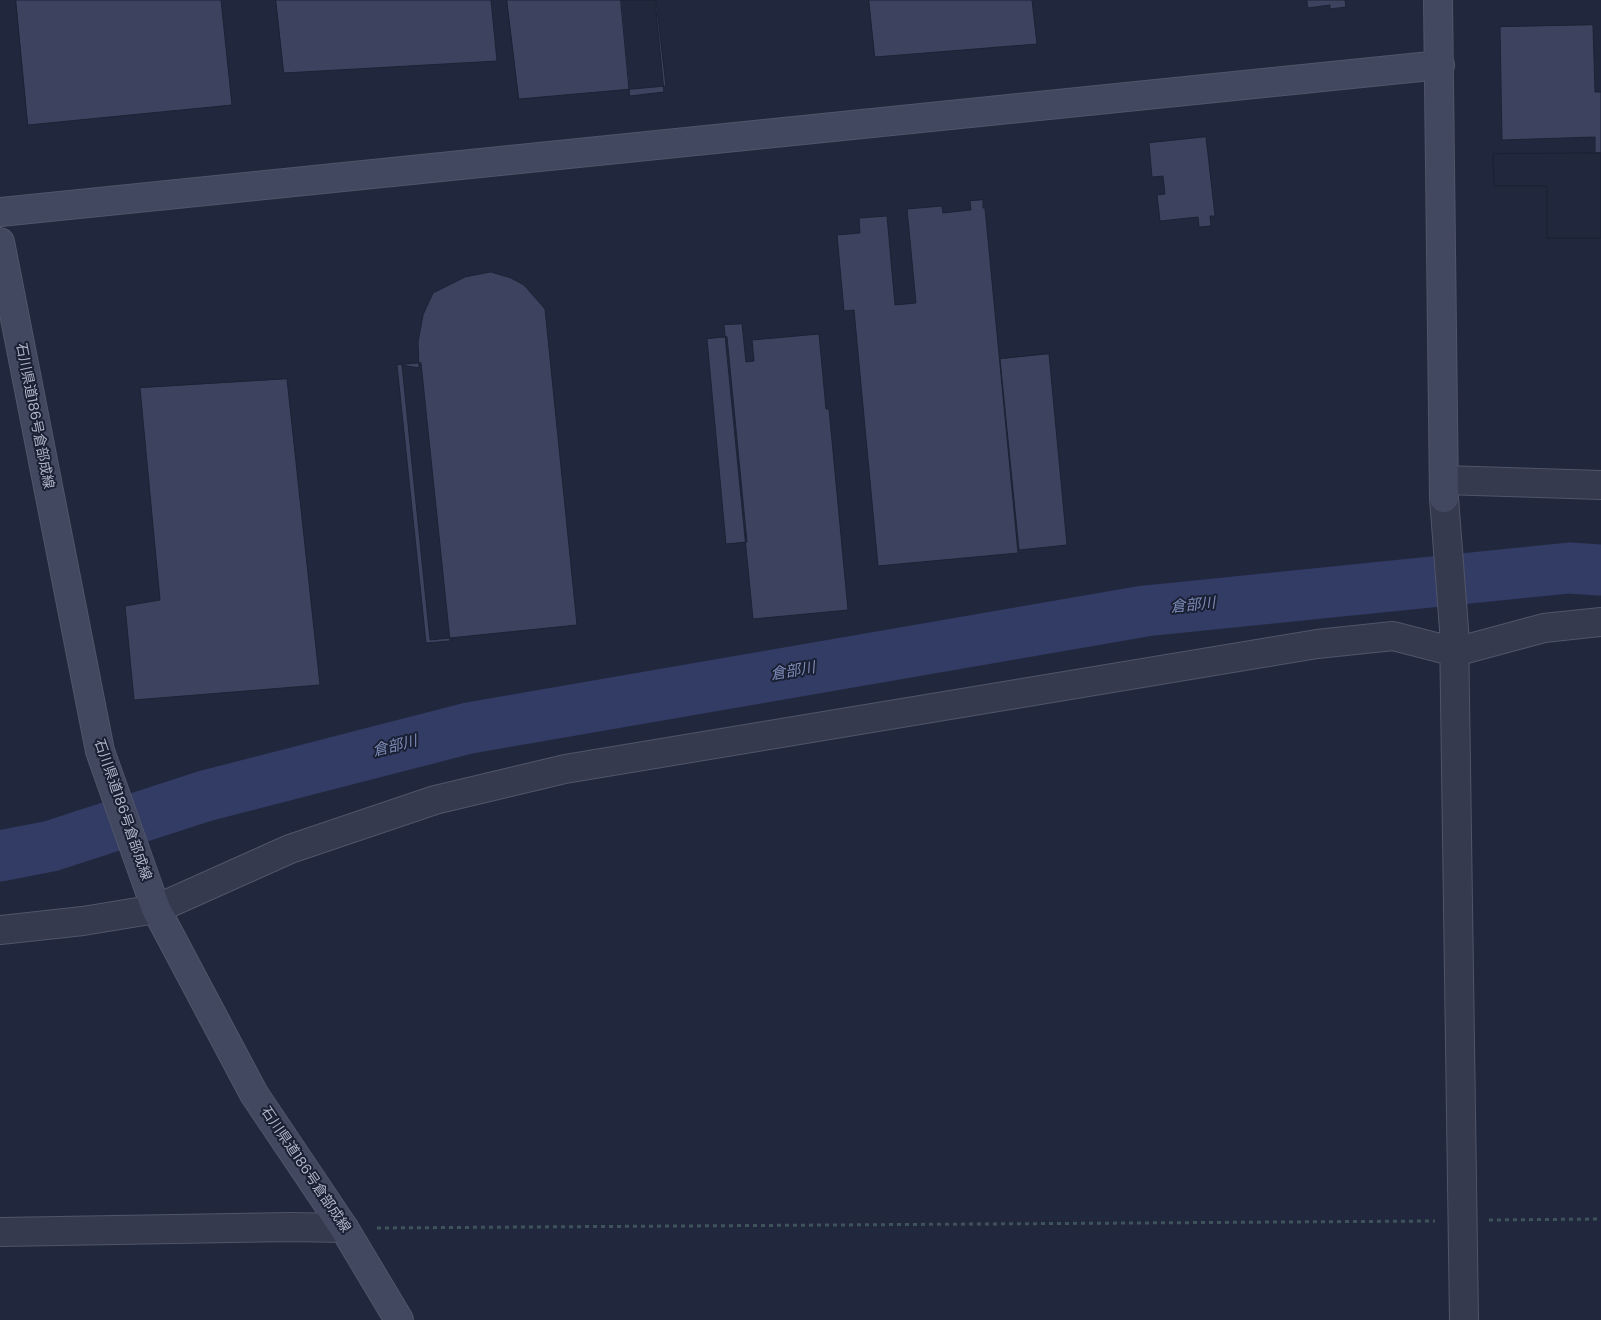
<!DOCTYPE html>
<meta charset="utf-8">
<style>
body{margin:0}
canvas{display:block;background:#21283e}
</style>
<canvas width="1601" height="1320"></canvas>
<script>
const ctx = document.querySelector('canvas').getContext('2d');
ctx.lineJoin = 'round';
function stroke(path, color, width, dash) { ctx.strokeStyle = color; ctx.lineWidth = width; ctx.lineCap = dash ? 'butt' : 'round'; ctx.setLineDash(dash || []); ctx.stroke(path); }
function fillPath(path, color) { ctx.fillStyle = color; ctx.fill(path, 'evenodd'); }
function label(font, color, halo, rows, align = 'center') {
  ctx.font = font + ' Poppins,"Noto Sans JP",sans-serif'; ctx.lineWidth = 4; ctx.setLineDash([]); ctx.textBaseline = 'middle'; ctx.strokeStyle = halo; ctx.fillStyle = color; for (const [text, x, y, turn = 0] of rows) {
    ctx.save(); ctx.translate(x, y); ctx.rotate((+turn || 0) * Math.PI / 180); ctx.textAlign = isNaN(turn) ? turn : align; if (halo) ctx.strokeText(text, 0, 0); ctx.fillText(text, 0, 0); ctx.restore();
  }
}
stroke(new Path2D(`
 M0 856 51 846 205 796 469 728 1145 611 1569 568 1601 570`), '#323c65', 51);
const building = new Path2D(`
 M16 0H221L232 105 28 125Z
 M276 0H491L497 61 284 73Z
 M507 0H656L666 86 519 99Z
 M621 0H655L664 92 630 96Z
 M869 0H1032L1037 44 875 57Z
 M1307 0H1345L1346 7 1330 9V5L1308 8Z
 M1593 25 1595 92H1601V153H1595V137L1502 140 1500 27Z
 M1206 137 1215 216H1210L1211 226 1199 227 1198 217 1160 221 1157 195 1165 194 1163 176 1152 177 1149 143Z
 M1595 153H1601V238H1547V186H1494L1493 154Z
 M1595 153H1601V238H1547V186H1494L1493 154Z
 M983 200V208H985L1018 553 878 566 854 310 844 311 837 235 860 233 859 218 887 216 895 305 916 303 907 209 942 206 943 213 971 210 970 201Z
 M491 272 511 278 524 285 545 309 577 625 430 640 402 365 419 368 418 342 423 315 433 293 465 277Z
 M742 324 746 362 754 361 752 340 819 334 826 409H829L848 610 753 619 724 325Z
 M727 337 747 542 726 544 707 339Z
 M1049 354 1067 545 1019 550 1000 359Z
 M421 363 450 641 426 643 397 365Z
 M287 379 320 685 134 700 125 606 160 600 140 388Z`);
fillPath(building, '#3d435f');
stroke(building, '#1c2235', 1);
const street = new Path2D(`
 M1444 480 1601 485
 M1444 498 1454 629 1464 1320
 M0 930 83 921 156 909 290 849 435 800 565 769 1317 644 1393 636 1455 652 1544 628 1601 622
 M0 1232 291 1227 344 1228`);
const secondary = new Path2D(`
 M1438 0 1444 498
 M0 212 1440 65
 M0 242 100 751 156 909 254 1094 344 1228 399 1320`);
stroke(street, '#505569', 30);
stroke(secondary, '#505569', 30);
stroke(new Path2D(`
 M1489 1220 1601 1219
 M377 1228 1435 1221`), '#3e5259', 3, [4, 4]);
stroke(street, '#353a4e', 28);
stroke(secondary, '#434861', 28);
label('14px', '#b1b5c9', '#1a2033', [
 ["石川県道186号倉部成線",34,416,79],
 ["石川県道186号倉部成線",122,810,71],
 ["石川県道186号倉部成線",305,1170,56]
]);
label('italic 15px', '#7e8bb8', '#1a2033', [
 ["倉部川",1193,606,-6],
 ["倉部川",793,672,-10],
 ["倉部川",395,747,-14]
]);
</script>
